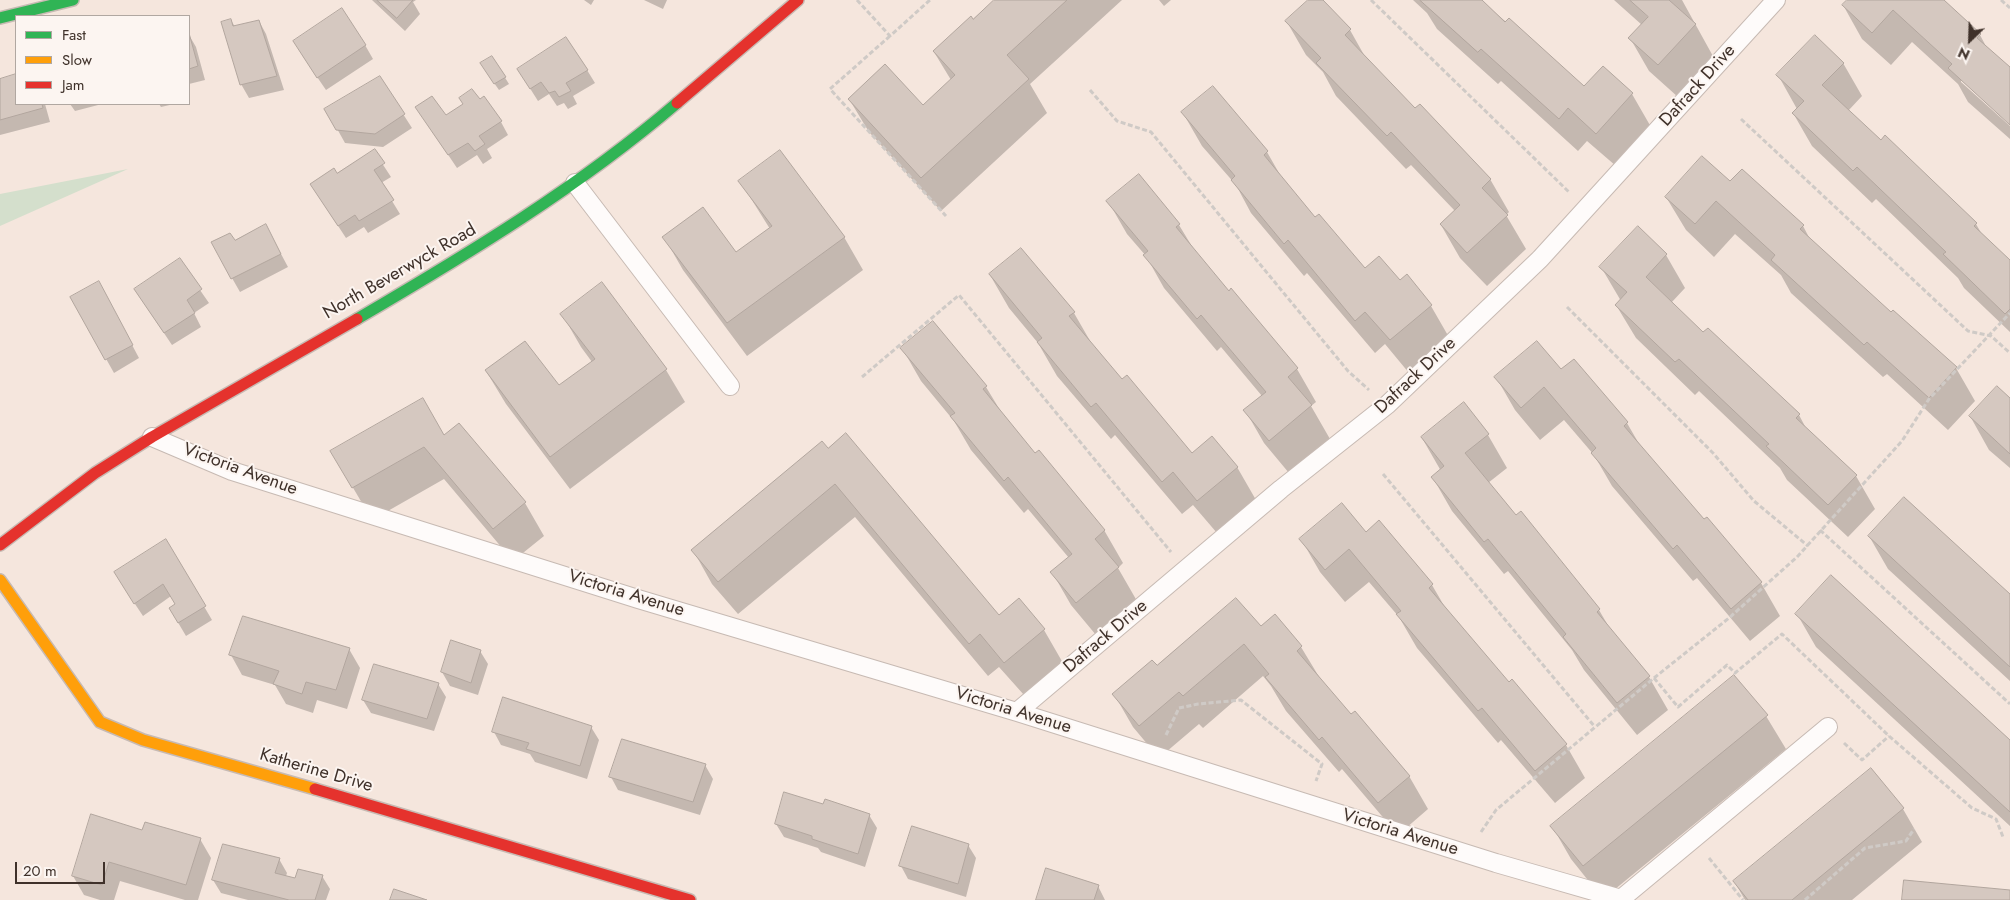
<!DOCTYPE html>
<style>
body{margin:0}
#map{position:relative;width:2010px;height:900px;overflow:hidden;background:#f5e6dd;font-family:Jost,sans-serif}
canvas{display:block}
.legend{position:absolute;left:15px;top:15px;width:175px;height:90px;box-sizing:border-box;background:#fcf5f1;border:1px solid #b0a7a1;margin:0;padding:6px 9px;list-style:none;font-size:15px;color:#3f312a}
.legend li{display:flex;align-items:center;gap:10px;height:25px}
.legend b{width:25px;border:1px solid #b0a7a1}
.north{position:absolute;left:1945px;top:15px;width:50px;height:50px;-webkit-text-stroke:4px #fcf5f1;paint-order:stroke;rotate:204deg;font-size:14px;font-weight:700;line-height:20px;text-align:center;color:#3f312a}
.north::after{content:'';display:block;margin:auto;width:18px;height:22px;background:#3f312a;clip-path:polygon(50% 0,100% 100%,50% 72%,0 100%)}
.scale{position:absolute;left:15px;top:862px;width:90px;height:22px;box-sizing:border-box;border:2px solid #3f312a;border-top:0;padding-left:6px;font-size:15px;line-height:18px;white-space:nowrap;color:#3f312a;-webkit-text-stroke:4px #fcf5f1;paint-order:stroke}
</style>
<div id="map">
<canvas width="2010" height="900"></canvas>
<ul class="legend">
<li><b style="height:6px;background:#30b455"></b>Fast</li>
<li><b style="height:6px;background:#ff9f0a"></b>Slow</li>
<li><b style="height:6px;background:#e5322d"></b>Jam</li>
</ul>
<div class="north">N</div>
<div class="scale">20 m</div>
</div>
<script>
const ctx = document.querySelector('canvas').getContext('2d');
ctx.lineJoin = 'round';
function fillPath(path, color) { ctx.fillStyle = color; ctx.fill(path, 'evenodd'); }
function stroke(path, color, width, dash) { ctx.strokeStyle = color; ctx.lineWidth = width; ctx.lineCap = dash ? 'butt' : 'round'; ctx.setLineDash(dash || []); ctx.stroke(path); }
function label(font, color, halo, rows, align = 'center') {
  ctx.font = font + ' Jost,sans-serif'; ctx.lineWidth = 4; ctx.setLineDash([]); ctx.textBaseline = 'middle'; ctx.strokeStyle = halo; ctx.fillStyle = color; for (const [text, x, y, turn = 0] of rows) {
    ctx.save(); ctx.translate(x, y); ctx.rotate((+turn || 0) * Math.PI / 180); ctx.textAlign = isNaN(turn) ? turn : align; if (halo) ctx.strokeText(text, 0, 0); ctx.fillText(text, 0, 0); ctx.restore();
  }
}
fillPath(new Path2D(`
 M128 169 0 226V194Z`), '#d4dfcc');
fillPath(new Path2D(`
 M372 0H416L413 2 420 14 405 31Z
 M584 0H594L591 5Z
 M644 0H667L663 9Z
 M996 0H1122L1030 84 1047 113 941 211 869 132 849 99 922 107 951 80 934 52Z
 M1159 0H1171L1164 6Z
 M1310 0H1321L1350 30 1368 62 1414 110 1490 179 1509 212 1506 215 1526 249 1487 286 1460 258 1441 225 1455 211 1411 165 1406 169 1336 96 1323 72 1306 55 1287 22Z
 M1413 0H1480L1585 88 1632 94 1651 127 1616 166 1587 141 1578 151 1501 81 1498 84 1437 29 1427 13Z
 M1614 0H1682L1714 58 1678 97 1649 71 1630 38 1642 25Z
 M1848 0H1942L1980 35 1988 50 2010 69V123L1961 79V82L2010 126V139L1968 102 1958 84 1912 42 1891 65 1862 39 1843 5Z
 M231 20 235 27 259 21 266 34 284 90 249 98 241 84Z
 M189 35 196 47 205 80 189 84Z
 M365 45 373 59 326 90 302 55Z
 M492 57 509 84 499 90 485 70Z
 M1843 63 1862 96 1848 111 1881 142 1976 224 1984 238 2010 262V332L1964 288 1958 278 1876 199 1872 203 1812 146 1793 113 1797 109 1778 75Z
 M587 70 595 83 573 96 577 104 568 109 564 103 557 106 549 94 538 101 526 82Z
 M16 75V104H45L50 122 0 135V80Z
 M380 78 412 128 383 147 345 143 326 109Z
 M70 104H102L75 111Z
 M159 104H174L161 107Z
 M416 107 446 117 501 122 508 135 487 149 492 158 483 164 477 155 457 168Z
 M1183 113 1267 152 1283 180 1315 219 1365 270 1399 282 1406 276 1431 306 1450 339 1409 373 1385 344 1375 353 1307 273 1304 276 1251 213 1236 185 1202 146Z
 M374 151 391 177 381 183 400 214 368 233 364 227 346 238 319 197 337 175Z
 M740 181 844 237 863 270 747 356 683 270 664 237 736 254 770 229Z
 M1730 183 1803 226 1811 241 1891 314 1956 368 1975 401 1948 430 1887 374 1883 377 1791 293 1781 275 1735 234 1714 257 1686 230 1666 197Z
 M1108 201 1179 225 1196 253 1228 292 1231 290 1297 369 1316 402 1311 406 1330 439 1289 473 1264 443 1245 410 1262 396 1221 347 1217 351 1164 288 1146 256 1127 234Z
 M273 239 288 267 240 292 212 243Z
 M1666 255 1685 288 1671 303 1703 334 1799 415 1807 430 1856 476 1875 509 1848 537 1787 480 1780 468 1699 391 1695 395 1636 338 1616 305 1621 301 1601 267Z
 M179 260 209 303 194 313 201 327 172 345 135 290Z
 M990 275 1074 313 1093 346 1122 381 1192 455 1237 467 1256 500 1217 533 1193 505 1182 514 1115 435 1111 439 1057 376 1038 343 1009 308Z
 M106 296 139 358 114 373 72 298Z
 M562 314 666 370 685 402 570 489 506 404 486 371 559 387 592 362 581 347Z
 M902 348 986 387 1003 415 1035 454 1104 530 1123 563 1118 568 1137 601 1096 635 1071 605 1052 572 1069 558 1028 509 1024 513 971 450 954 421 921 381Z
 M1574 360 1627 423 1642 449 1704 521 1707 519 1761 583 1780 616 1750 641 1697 578 1693 581 1612 486 1594 455 1564 420 1540 440 1515 410 1496 377 1561 371Z
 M2010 399V468L1989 450 1970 416Z
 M1488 435 1507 468 1488 483 1516 517 1521 513 1599 610 1613 634 1649 677 1668 710 1637 735 1584 670 1572 650 1508 571 1504 574 1452 511 1433 478 1441 471 1422 438Z
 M443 436 525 503 544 536 513 561 444 479 372 520 332 452Z
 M822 443 999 617 1044 630 1063 663 1024 695 999 667 988 676 855 517 738 614 712 584 693 550Z
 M1379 522 1432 585 1446 609 1509 683 1512 681 1566 745 1585 778 1555 803 1501 740 1498 743 1417 648 1399 617 1369 582 1345 602 1320 572 1301 539 1366 533Z
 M1869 536 2010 596V681L1888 569Z
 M165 540 212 620 186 636 170 609 176 605 171 596 143 616 123 586Z
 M1797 614 2010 741V826L1816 647Z
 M1275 616 1301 647 1321 680 1351 716 1409 776 1428 809 1398 835 1342 769 1339 772 1286 711 1271 686 1263 676 1203 728 1199 724 1159 758 1133 727 1114 694 1157 667 1261 628Z
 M349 649 360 668 347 709 317 700 313 713 286 704 275 685 242 675 231 655Z
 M480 651 488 664 478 695 450 686 442 672Z
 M438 684 446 697 434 731 371 713 363 700Z
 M1766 716 1786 749 1603 899 1571 859 1552 826Z
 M591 727 599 740 587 779 535 762 530 754 501 745 494 732Z
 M705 765 713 779 700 815 618 790 611 777Z
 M1871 770 1903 809 1922 842 1852 900H1745L1734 881Z
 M823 805 869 815 877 828 865 867 821 852 818 848 784 837 776 824Z
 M143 832 200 839 211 858 198 900H185L120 881 114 900H100L84 895 73 876Z
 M968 845 976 858 966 897 908 879 901 866Z
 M279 859 287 873 286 876 296 879 322 876 330 889 326 900H248L221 893 213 880Z
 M1098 886 1105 900H1038Z`), '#0003');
const building = new Path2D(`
 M377 0H413L397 18Z
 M994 0H1067L1007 55 1029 79 921 178 848 99 885 64 923 105 955 75 933 51 971 16 973 19Z
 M1308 0H1323L1351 29 1345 35 1415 108 1420 104 1491 179 1482 188 1508 215 1467 253 1440 224 1460 205 1391 132 1387 136 1316 63 1321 58 1285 21Z
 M1420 0H1482L1505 22 1509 18 1584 86 1603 66 1633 93 1596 134 1568 108 1559 119 1481 49 1478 52Z
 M1630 0H1669L1696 24 1658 65 1628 38 1648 17Z
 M1847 0H1944L1981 34 1977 38 2010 67V125L1948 68 1952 64 1893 10 1872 33 1842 5Z
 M342 8 366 45 317 78 293 41Z
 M231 19 233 26 259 20 277 76 240 85 221 22Z
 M189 33 198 66 189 69Z
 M1815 35 1844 63 1822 85 1881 140 1885 135 1977 223 1974 226 2010 260V309L2005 314 1943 254 1946 252 1857 167 1853 171 1792 113 1804 101 1776 75Z
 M566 37 588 70 566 83 571 91 559 97 555 91 549 93 541 82 530 89 517 69Z
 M492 56 506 77 494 84 480 63Z
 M16 74V104H42L43 108 0 120V79Z
 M380 76 405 114 375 134 336 130 324 109Z
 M1213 86 1268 151 1264 155 1315 217 1319 214 1365 268 1379 256 1400 280 1407 274 1432 305 1390 340 1365 312 1355 321 1288 240 1284 244 1231 180 1235 176 1181 112Z
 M472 89 480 99 484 96 502 121 479 136 485 144 475 151 468 143 448 155 415 107 432 96 446 115 463 104 459 98Z
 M375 149 385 163 374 170 394 200 359 221 355 215 338 226 310 184 334 168 337 173Z
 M780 150 845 237 727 323 662 237 703 207 736 252 772 226 738 181Z
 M1702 156 1730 181 1742 169 1804 225 1800 229 1891 312 1893 310 1957 367 1929 398 1867 342 1864 345 1771 260 1775 255 1716 201 1695 224 1665 197Z
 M1139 174 1180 224 1176 227 1229 291 1231 288 1298 368 1288 377 1312 405 1269 441 1243 410 1266 392 1201 315 1197 319 1143 255 1148 251 1106 201Z
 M266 224 281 254 231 279 211 242 230 233 235 240Z
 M1638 226 1667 254 1646 277 1703 332 1708 328 1800 414 1796 418 1857 475 1828 505 1766 446 1769 444 1679 359 1675 362 1615 305 1627 292 1599 267Z
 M1021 248 1075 312 1069 316 1122 379 1127 375 1192 453 1212 436 1238 467 1197 501 1173 472 1162 482 1096 403 1091 407 1037 342 1042 338 989 274Z
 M180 258 202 289 187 300 195 313 164 333 134 289Z
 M99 281 133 345 105 360 70 297Z
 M602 282 667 369 550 457 485 370 525 341 559 385 595 359 560 314Z
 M933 321 987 386 983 389 1035 453 1039 450 1105 530 1095 539 1119 567 1076 603 1050 572 1072 554 1008 477 1004 481 950 416 955 413 900 348Z
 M1537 341 1561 369 1574 359 1628 422 1624 426 1704 519 1707 517 1762 582 1731 609 1677 545 1673 549 1591 453 1596 448 1544 387 1521 408 1494 377Z
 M1997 386 2010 398V454L1969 416Z
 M423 398 444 435 459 423 526 502 493 529 424 447 352 488 330 451Z
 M1464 402 1489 434 1465 453 1516 515 1521 511 1600 609 1597 612 1650 676 1617 703 1563 637 1566 634 1488 539 1484 542 1431 477 1444 466 1421 437Z
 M846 433 999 615 1019 598 1045 629 1004 663 980 634 969 644 835 484 718 582 691 550 822 441 828 448Z
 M1904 497 2010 594V667L1868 536Z
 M1342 503 1366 532 1379 520 1433 584 1429 588 1509 682 1512 679 1567 744 1535 771 1482 708 1478 711 1396 614 1401 611 1349 549 1325 570 1299 539Z
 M166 539 206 606 178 623 169 608 175 604 163 584 134 604 114 572Z
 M1831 575 2010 740V812L1795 614Z
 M1236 598 1261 626 1275 614 1302 646 1297 651 1351 714 1355 711 1410 776 1378 803 1322 737 1319 740 1265 677 1269 674 1244 644 1183 696 1179 692 1139 726 1112 694 1152 660 1157 665Z
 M243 616 350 648 336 690 306 682 302 694 273 684 279 671 229 655Z
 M451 640 481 650 471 683 441 672Z
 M374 664 439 683 427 719 362 700Z
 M1734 675 1768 715 1583 866 1550 826Z
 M503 697 592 726 580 766 526 749 529 743 492 732Z
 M622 739 706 764 693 802 609 777Z
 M1871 768 1904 808 1792 900H1748L1733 881Z
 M784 792 823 804 825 799 870 814 858 854 812 839V836L775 824Z
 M91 814 142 830 145 822 201 838 186 885 109 862 102 885 72 876Z
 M912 826 969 844 958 884 899 866Z
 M223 844 280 858 275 873 295 878 298 869 323 875 315 900H289L212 880Z
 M1046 868 1099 885 1094 900H1036Z
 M1904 880 2010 890V900H1902Z
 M394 889 427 900H390Z`);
fillPath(building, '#d5c8c0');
stroke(building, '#b2a69e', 1);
const lane = new Path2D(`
 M575 183 730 386
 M152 437 232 471 638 599 1017 712 1496 863 1621 899 1828 727
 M1017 712 1281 489 1387 405 1540 259 1776 0`);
const fast = new Path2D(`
 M0 18 73 0
 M357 319C468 254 579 187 677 103`);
const slow = new Path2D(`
 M0 580 100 722 143 740 315 789`);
const jam = new Path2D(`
 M677 103 798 0
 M0 545 95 473 152 437 357 319
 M315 789 690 900`);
stroke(lane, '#c7bab3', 20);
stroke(fast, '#c7bab3', 14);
stroke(slow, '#c7bab3', 14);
stroke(jam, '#c7bab3', 14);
stroke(new Path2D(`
 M857 0 890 36 930 0
 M1371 0 1570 193
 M2001 0 2010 8
 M890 36 830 89 946 216
 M1090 90 1117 121 1151 132 1348 371 1369 390
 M1741 119 1968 331 1991 336 2010 353
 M1567 307 1713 453 1754 501 1808 546
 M862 377 959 295 1171 552
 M1383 474 1595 727
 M1820 530 2010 704
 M1654 678 1678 707 1727 665 1735 673 1782 634 1889 736 1972 808 1996 819 2003 837
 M1166 735 1179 708 1198 704 1241 700 1322 764 1316 781
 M1844 743 1862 760 1889 736
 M1481 832 1496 810 1654 678 1729 618 1797 557 1902 441 1929 399 2010 313
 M1709 858 1743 900
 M1805 900 1865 848 1906 841 1914 829`), '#cfcac6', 3, [5, 2.5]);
stroke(lane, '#fefbfa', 18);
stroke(fast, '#30b455', 11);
stroke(slow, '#ff9f0a', 11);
stroke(jam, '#e5322d', 11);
label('18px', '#3f312a', '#fcf5f1', [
 ["Dafrack Drive",1698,86,-48],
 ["North Beverwyck Road",400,272,-30],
 ["Dafrack Drive",1416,376,-43],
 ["Victoria Avenue",240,470,20],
 ["Victoria Avenue",626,594,17],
 ["Dafrack Drive",1106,637,-40],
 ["Victoria Avenue",1013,711,17],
 ["Katherine Drive",316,771,16],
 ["Victoria Avenue",1400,833,17]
]);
</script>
